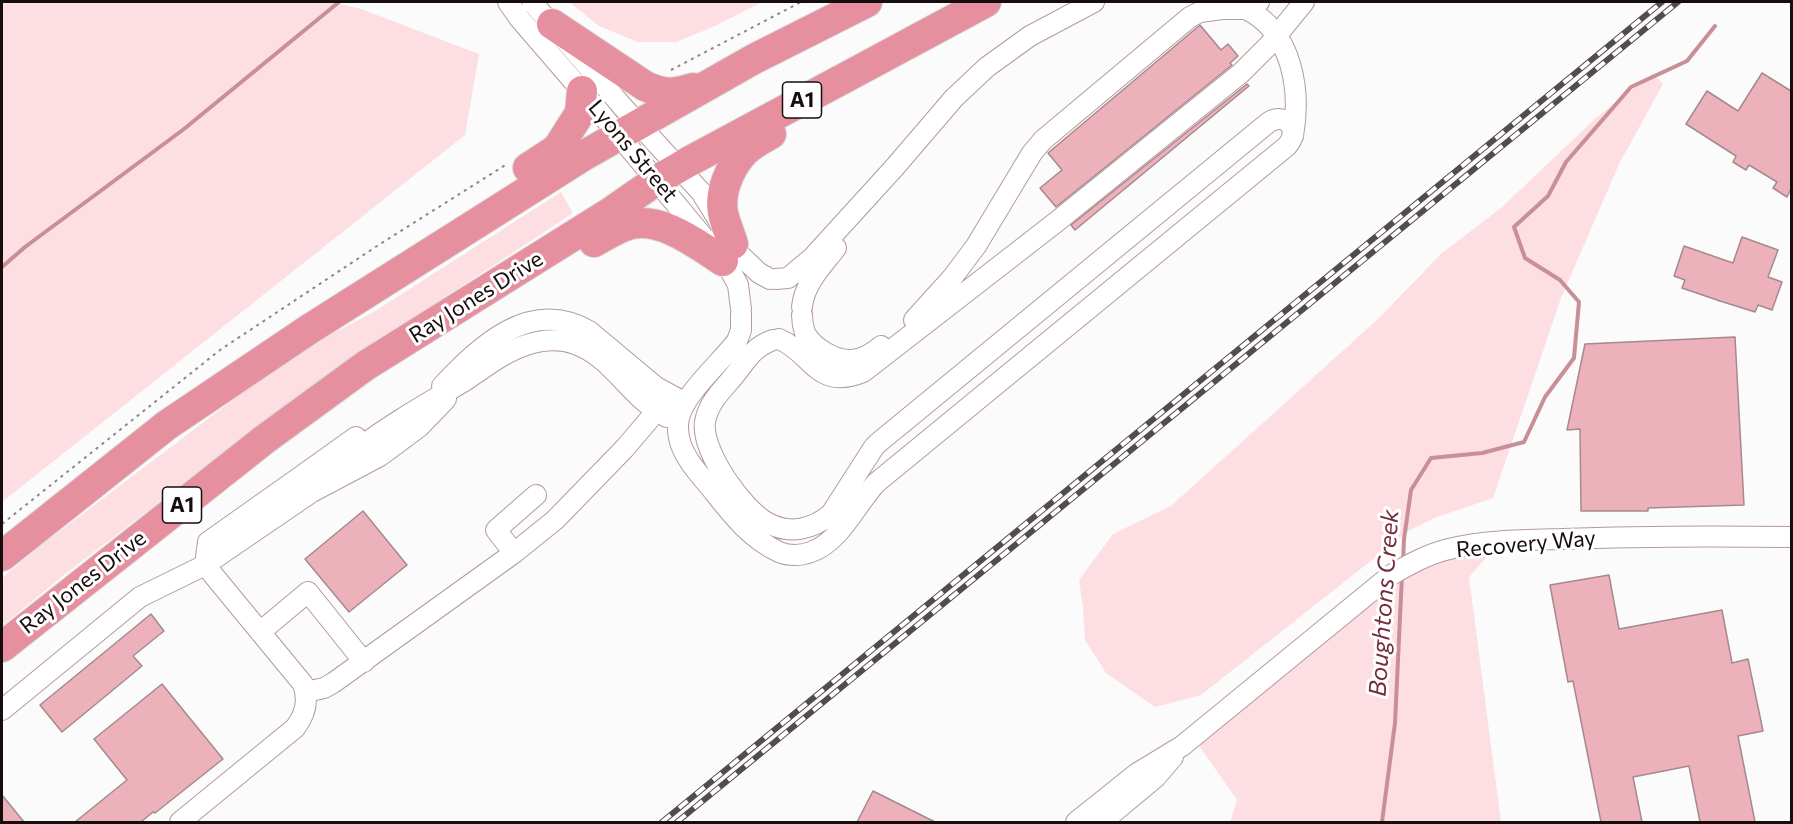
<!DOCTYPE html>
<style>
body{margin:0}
#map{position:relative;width:1793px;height:824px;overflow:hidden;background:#fbfbfb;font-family:Commissioner,sans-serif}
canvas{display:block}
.frame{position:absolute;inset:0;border:3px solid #170d0e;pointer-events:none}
</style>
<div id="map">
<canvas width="1793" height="824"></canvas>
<div class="frame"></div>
</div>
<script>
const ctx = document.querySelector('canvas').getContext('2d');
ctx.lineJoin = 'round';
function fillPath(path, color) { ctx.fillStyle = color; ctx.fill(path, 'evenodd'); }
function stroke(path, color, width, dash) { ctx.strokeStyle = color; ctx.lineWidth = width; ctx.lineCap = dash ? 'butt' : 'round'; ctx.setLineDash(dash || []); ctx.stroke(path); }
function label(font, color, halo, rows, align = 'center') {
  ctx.font = font + ' Commissioner,sans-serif'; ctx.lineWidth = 6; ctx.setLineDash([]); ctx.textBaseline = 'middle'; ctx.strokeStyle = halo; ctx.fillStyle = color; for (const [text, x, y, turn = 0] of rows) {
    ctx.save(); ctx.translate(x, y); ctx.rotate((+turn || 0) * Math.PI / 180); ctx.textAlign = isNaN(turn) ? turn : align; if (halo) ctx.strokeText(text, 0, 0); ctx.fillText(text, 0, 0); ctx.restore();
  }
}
fillPath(new Path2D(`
 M2 2H332L361 9 479 54 465 135 2 502Z
 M569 2H762L715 26 676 42H638L599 26Z
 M1653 73 1663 84 1620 162 1561 298 1493 498 1437 517 1410 530 1201 695 1155 707 1106 673 1085 640 1083 607 1079 580 1113 534 1171 506 1378 319 1442 253 1501 208 1597 117Z
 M561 192 573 213 409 321 263 423 65 574 2 626V578L39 547 238 396 320 340 372 313Z
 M1500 542 1469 577 1501 822H1230L1237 800 1193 737 1391 576Z`), '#fddee2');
stroke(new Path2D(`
 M2 267 25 247 184 129 339 2
 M1403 562 1404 539 1411 490 1431 458 1482 453 1524 442 1545 397 1574 358 1579 302 1560 280 1525 258 1514 227 1548 196 1566 162 1631 87 1687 61 1715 26
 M1382 822 1395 723 1402 575`), '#c88f99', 4);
const building = new Path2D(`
 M1200 25 1221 50 1228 44 1238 56 1230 63 1232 65 1056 207 1040 188 1062 170 1048 153Z
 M1762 73 1791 91V189L1787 197 1773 188 1777 182 1749 165 1746 170 1733 162 1736 156 1686 124 1707 91 1738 111Z
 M1247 84 1249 86 1075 230 1071 225Z
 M1742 237 1778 250 1768 277 1782 282 1772 310 1758 305 1755 312 1720 301 1682 288 1685 280 1674 276 1684 246 1733 263Z
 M1735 337 1744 505 1648 508V511H1581L1580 429 1567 430 1585 344Z
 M363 511 407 565 349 612 305 559Z
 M1609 575 1619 629 1722 610 1732 663 1748 659 1763 731 1738 736 1755 822H1700L1689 766 1633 777 1642 822H1601L1573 681 1568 682 1550 585Z
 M151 614 164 631 133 656 142 666 62 732 40 705Z
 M162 684 223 759 155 813 153 812 141 822H75L127 780 94 739Z
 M873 791 935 822H857Z
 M2 795 24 822H2Z`);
fillPath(building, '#edb1bb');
stroke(building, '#a5898d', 1.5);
const minor = new Path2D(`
 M508 2 519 18 582 91 729 268 738 285 741 309
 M532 2 622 106 701 192 740 255 759 273 770 279
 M1246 9C1293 32 1301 91 1293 136
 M776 279 788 278 812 258 894 168 954 98 987 67 1030 36 1094 2
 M802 307C804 284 822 266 836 248
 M741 314V330L737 341C721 362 684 394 679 418 677 427 678 436 681 445 687 461 699 474 710 487 730 512 749 538 779 552 789 556 800 556 811 552 840 542 856 505 876 483L1287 146C1301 130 1287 112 1269 122L878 443 874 447 831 514C813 529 790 535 768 523 743 510 701 451 705 422 708 403 722 390 734 376 747 360 753 347 773 340
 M802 315C802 321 803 327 805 333 813 348 835 361 852 360 864 359 873 353 881 346
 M914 320 952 278 976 246 1032 153 1043 140 1190 17 1200 12 1222 9H1246L1259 2
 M779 339C814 354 816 391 863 372L1055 223 1241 73 1269 45 1304 2
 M442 386C480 346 530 297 589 331L656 387 682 401
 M300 477 356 437
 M312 492C326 478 340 463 355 451 389 425 426 404 463 382 483 369 502 353 526 345 542 340 559 338 575 344 613 357 630 399 667 417
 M514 553 496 530 536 495
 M205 565 312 492 380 456 395 445 419 427 446 399
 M205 565 208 542 300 477 311 472
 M260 632 308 592 364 662
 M306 692 324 688 333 683 514 553 555 520 625 448 670 395
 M2 710 140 597 205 565 303 684C309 700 306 714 295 728L180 822
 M1076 822 1136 774 1182 746 1391 575C1410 564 1428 554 1449 549 1485 540 1526 540 1563 539 1639 536 1715 536 1792 537
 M1102 822 1156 777 1173 757`);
const highway = new Path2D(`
 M552 24 645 86C665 95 673 94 693 88
 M528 168 557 149 580 113 582 91
 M594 242C605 236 617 228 628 225 660 215 698 245 723 261
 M733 244C730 234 725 223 723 213 719 192 730 167 744 152 752 144 762 139 771 134
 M2 556 167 425 308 330 583 156 754 59 867 2
 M2 647 265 439 365 366 611 212 657 180 690 161 986 2`);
stroke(minor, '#b5999d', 22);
stroke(highway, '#dad8d8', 32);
stroke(new Path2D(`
 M671 70 801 2
 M2 524 220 350 377 246 507 164`), '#8c8788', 2, [3, 4.5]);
stroke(minor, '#fff', 20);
stroke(highway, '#e58f9f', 30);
const rail = new Path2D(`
 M662 822 1662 2
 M677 822 1678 2`);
stroke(rail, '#534c4d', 6);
stroke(rail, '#fff', 4, [11]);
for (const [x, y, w] of [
 [802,100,39],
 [182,505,39]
]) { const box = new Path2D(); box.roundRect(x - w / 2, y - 18, w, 36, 4.5); ctx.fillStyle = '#fff'; ctx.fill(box); stroke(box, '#170d0e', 1.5); }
label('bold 21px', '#170d0e', null, [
 ["A1",802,100],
 ["A1",182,505]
]);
label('22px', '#170d0e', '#fff', [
 ["Lyons Street",633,151,50],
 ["Ray Jones Drive",476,297,-32],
 ["Recovery Way",1526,544,-5],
 ["Ray Jones Drive",83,582,-38]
]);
label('italic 24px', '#742d3e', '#fff', [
 ["Boughtons Creek",1384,603,-86]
]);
</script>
